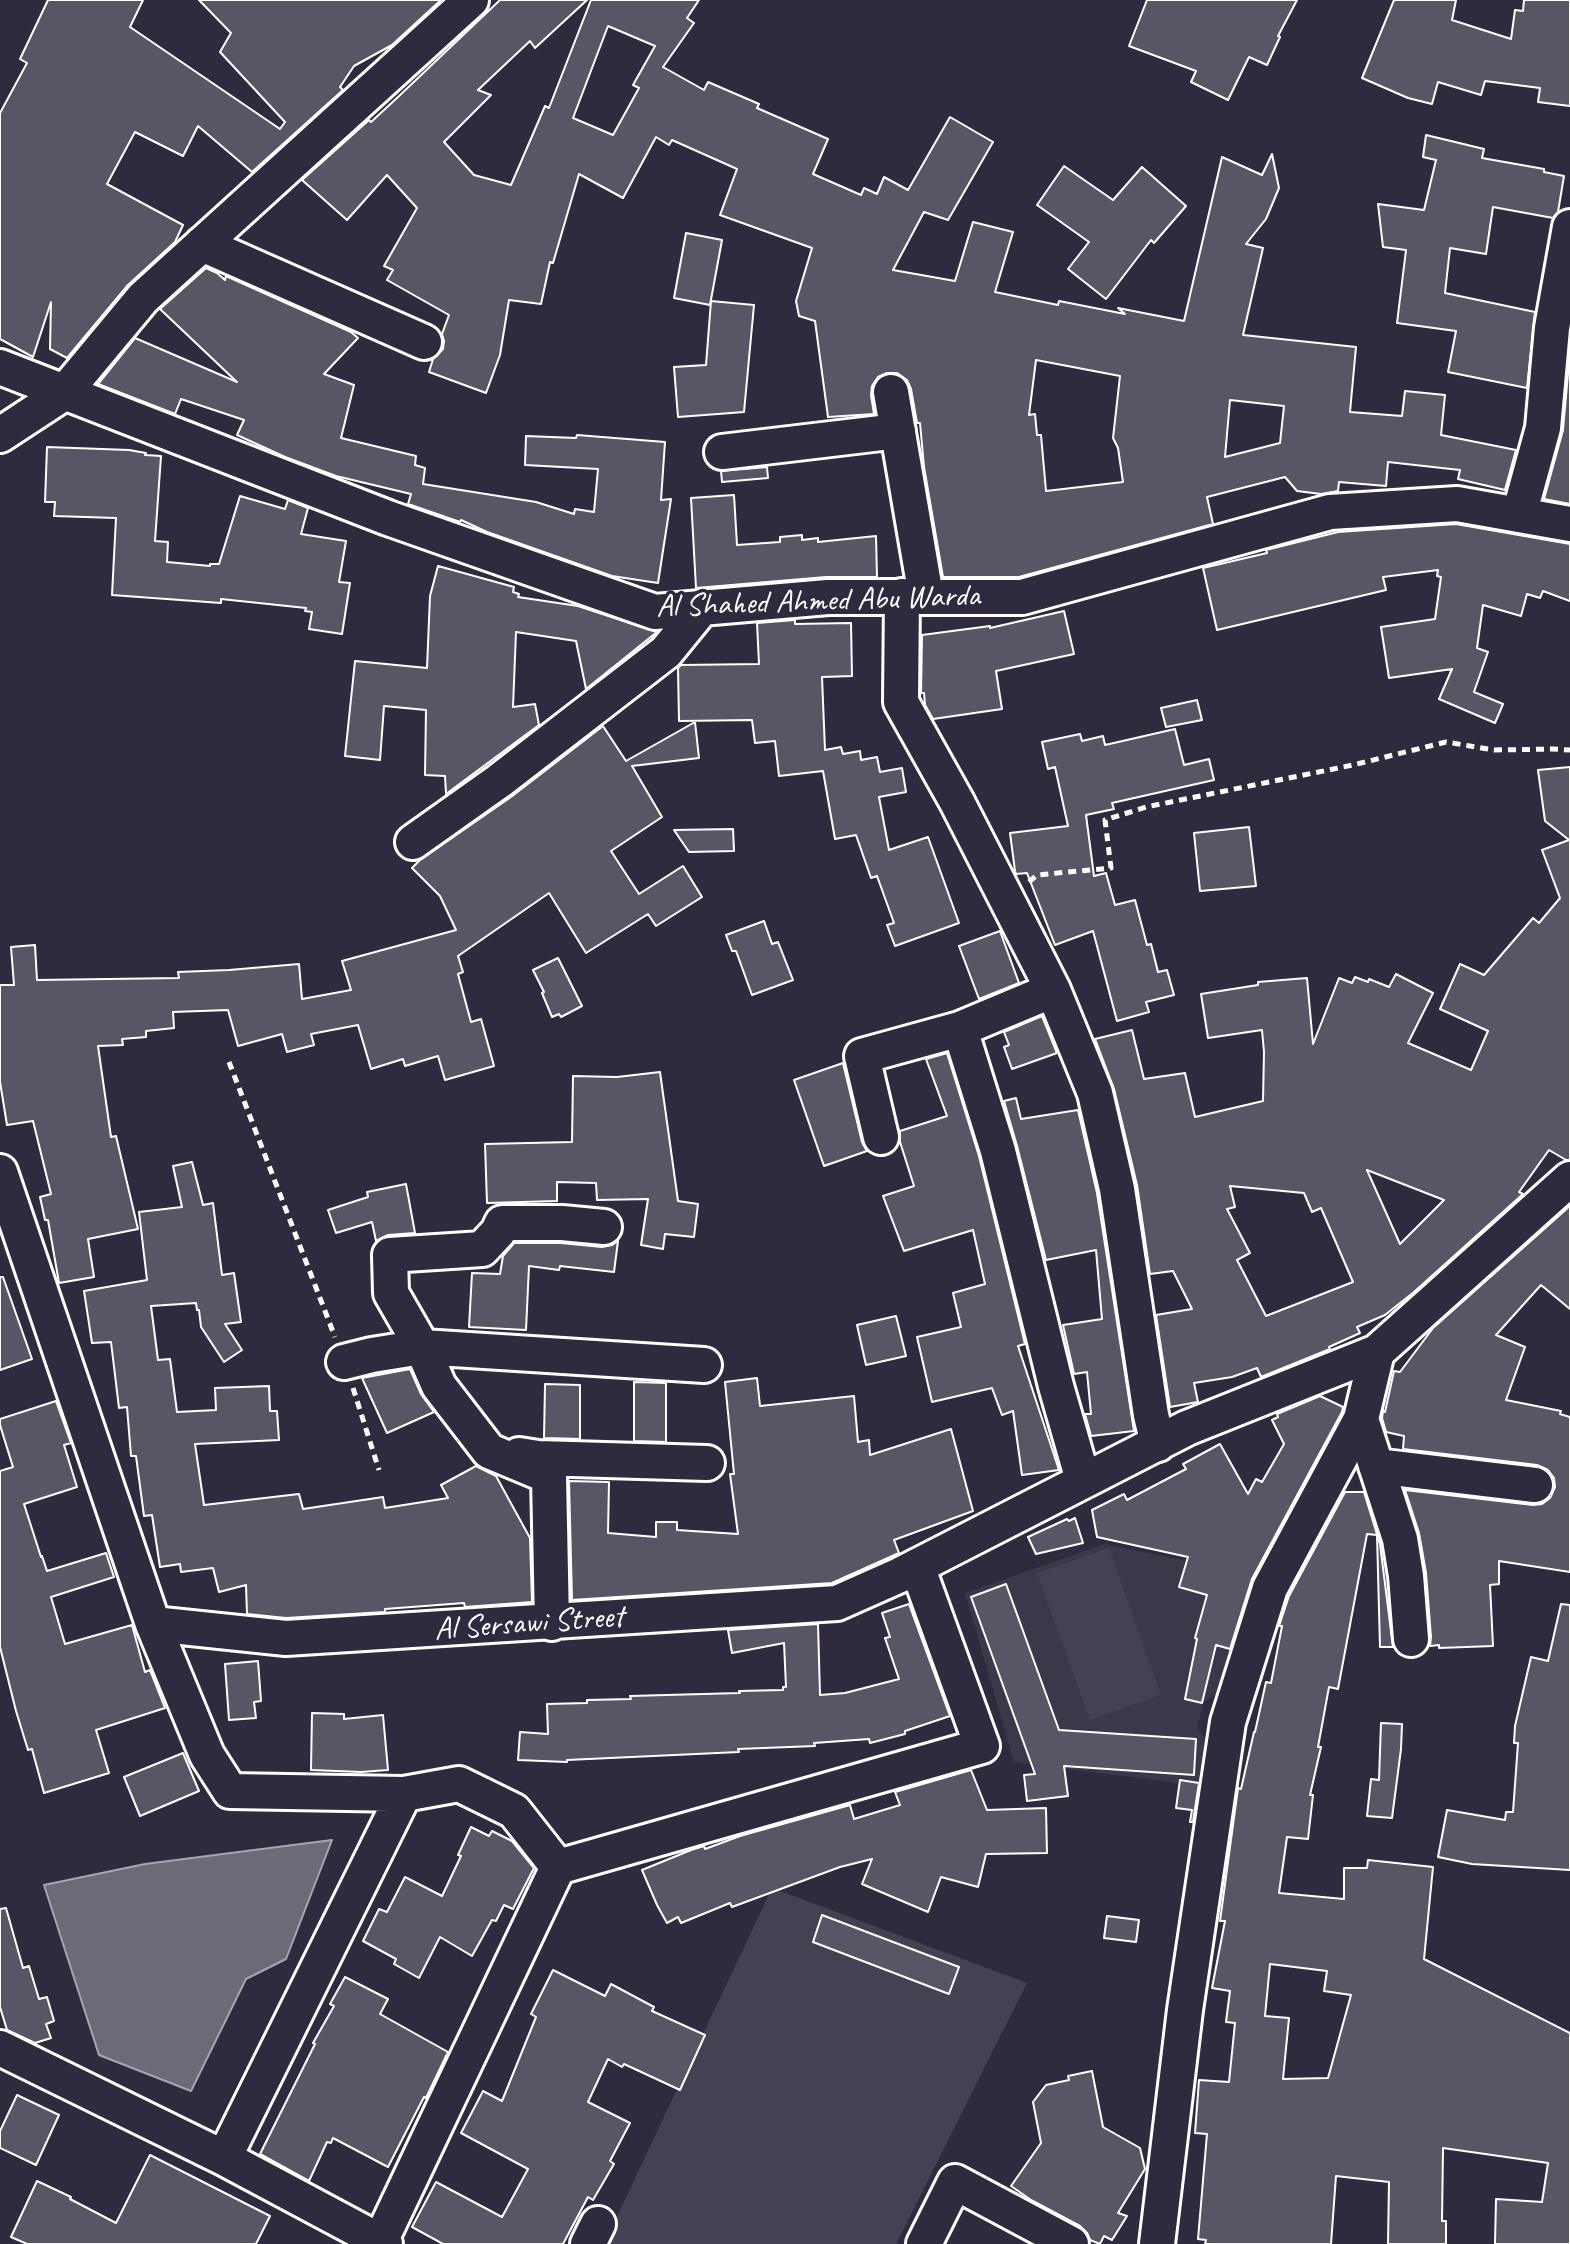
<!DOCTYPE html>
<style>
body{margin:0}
canvas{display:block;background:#2f2a3d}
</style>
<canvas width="1570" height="2244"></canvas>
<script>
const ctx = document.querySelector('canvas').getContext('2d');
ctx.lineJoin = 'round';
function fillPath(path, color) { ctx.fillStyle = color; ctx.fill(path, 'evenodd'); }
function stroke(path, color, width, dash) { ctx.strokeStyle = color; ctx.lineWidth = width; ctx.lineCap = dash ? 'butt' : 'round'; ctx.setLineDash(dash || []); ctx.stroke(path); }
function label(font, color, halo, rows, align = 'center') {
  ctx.font = font + ' Caveat,sans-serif'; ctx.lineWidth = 7; ctx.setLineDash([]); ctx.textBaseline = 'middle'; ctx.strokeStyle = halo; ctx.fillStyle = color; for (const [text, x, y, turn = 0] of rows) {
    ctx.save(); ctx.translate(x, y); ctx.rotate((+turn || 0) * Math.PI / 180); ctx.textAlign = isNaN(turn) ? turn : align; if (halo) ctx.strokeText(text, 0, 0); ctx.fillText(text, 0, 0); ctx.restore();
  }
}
fillPath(new Path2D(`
 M1105 1544 1267 1578 1217 1694 1204 1702 1197 1729 1210 1743 1201 1786 1014 1762 965 1593Z`), '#3c3749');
fillPath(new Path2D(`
 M1109 1548 1161 1695 1090 1720 1037 1573Z
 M772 1888 1027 1983 896 2244H604Z`), '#464152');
const water = new Path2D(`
 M332 1840 286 1959 246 1979 191 2091 99 2055 44 1885 145 1864Z`);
fillPath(water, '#6d6a77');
stroke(water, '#a7a6ad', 2);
const building = new Path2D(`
 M48 0H143L130 27 280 129 285 122 220 52 231 33 199 0H441L392 45 354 66 340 87 343 90 252 172 198 126 183 156 135 132 107 184 183 225 175 242 128 285 67 358 50 349 51 302 33 357 0 339V113L27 63 20 59Z
 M500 0H587L535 48 530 41 478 90 491 95 444 142 474 175 511 185 545 106 549 108 591 0H699L687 18 694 23 663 67 704 90 708 82 759 104 757 108 828 139 813 174 861 195 864 188 877 194 884 177 908 190 950 117 993 142 948 220 924 212 893 270 955 281 973 222 1013 232 995 292 1058 305 1059 301 1125 314 1118 308 1184 321 1222 157 1262 175 1272 154 1279 188 1266 219 1246 244 1263 248 1243 335 1356 347 1350 412 1402 416 1405 391 1445 395 1441 435 1516 450 1505 490 1458 479 1460 470 1388 462 1386 486 1339 482 1338 491 1321 494 1297 491 1285 477 1207 497 1213 524 1019 577H943L924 467 920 423H917L911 389 907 380 897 373H887L878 377 872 386 871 395 874 414 828 417 815 321 799 316 796 301 812 248 720 215 737 169 672 140 669 145 656 137 623 198 579 174 553 263 550 262 541 304 509 300 500 355 486 393 429 372 433 359 443 349 444 341 442 334 449 315 387 280 393 270 384 266 417 208 387 175 347 220 302 180 369 120 371 122 398 97ZM608 26 655 46 633 85 639 88 613 135 573 118ZM1036 360 1120 376 1113 438 1118 448 1123 482 1046 491 1041 435H1037L1035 414 1029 415ZM1230 400 1284 406 1280 443 1225 457Z
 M1147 0H1297L1278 36 1280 37 1267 65 1249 57 1228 100 1191 82 1196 71 1129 46Z
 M1394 0H1456L1452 20 1511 39 1515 10 1523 11 1524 0H1570V106L1538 102 1540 88 1485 81 1481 95 1438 82 1432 104 1408 98 1362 78Z
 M1426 135 1484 149 1482 158 1544 169V172L1564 176 1558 212 1553 218 1493 207 1486 254 1450 248 1445 293 1535 312 1527 388 1448 372 1456 331 1397 323 1406 250 1383 247 1378 204 1424 210 1436 160 1423 157Z
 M1064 166 1113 200 1142 167 1186 206 1154 243 1151 240 1106 299 1068 269 1089 242 1037 205Z
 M686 233 722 240 710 305 674 298Z
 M206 268 217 273 225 280 226 276 351 332 358 338 324 374 354 385 341 438 416 456 415 465 425 468 423 484 536 502 574 514 575 509 594 512 598 469 525 465 526 436 576 438 577 435 665 442 661 500 671 499 658 583 612 576 487 532 461 520 460 522 408 504 411 494 336 476 285 457 237 435 244 420 181 399 175 414 98 384 135 338 237 382 160 309Z
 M711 301 754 305 744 412 678 417 674 367 706 365Z
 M1570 351V504L1544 499 1563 430Z
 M47 447 129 450 146 453 145 455 161 456 155 541 168 542 167 562 210 566V564H219L240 496 285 509 288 500 308 508 301 534 346 541 339 582 350 583 342 634 309 629 312 612 305 611 306 608 221 599V603L112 595 116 518 54 516 55 502H45Z
 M767 467 768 478 722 482 721 471Z
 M734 495 737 545 780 542V537L802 535V540L818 538V542L876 536 877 577H826L696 588 691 498Z
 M1456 524 1570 544V601L1543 591 1540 598 1527 594 1521 616 1483 605 1477 648 1488 652 1474 692 1503 704 1495 723 1439 699 1452 669 1389 678 1381 627 1435 619 1441 577 1437 576 1438 570 1383 577 1386 590 1217 630 1203 568 1267 553 1266 550 1338 532Z
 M438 566 514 587 513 592 519 594 518 597 578 606 657 632 586 689 576 641 516 632 513 707 535 704 539 725 446 794 445 776 425 775 426 710 384 706 380 760 345 756 355 661 427 668 430 596Z
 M1064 611 1074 654 996 671 1002 709 933 719 925 705 924 693H921L922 635 990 626V628Z
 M795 620V624L851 623 852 676 822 677 825 750 841 747 843 754 860 751 861 760 877 757 880 772 902 768 906 792 879 797 889 850 928 837 959 923 895 946 887 925 894 923 877 876 871 878 856 835 835 839 823 771 779 776 775 741 755 743 752 720 679 721 678 668 681 665 759 664 757 623Z
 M1197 700 1202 720 1166 727 1161 708Z
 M695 722 699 758 632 766 662 817 611 851 639 894 683 866 702 897 656 926 648 914 586 953 549 893 458 956 463 972 458 974 471 1022 481 1019 494 1066 445 1080 438 1056 405 1066 403 1059 371 1069 358 1025 311 1034 314 1045 287 1052 282 1034 238 1046 228 1010 173 1012 174 1028 146 1031V1037L122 1039 123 1045 98 1046 111 1137 116 1136 138 1229 88 1239 94 1277 59 1283 48 1220H45L40 1197 51 1194 33 1121 7 1125 0 1082V985H14L11 947 35 945 37 980 179 978 178 972 229 970 299 964 302 999 351 990 342 961 456 930 440 896 412 868 420 860 511 797 603 726 626 761Z
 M1175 729 1184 765 1209 759 1214 780 1112 803 1114 809 1086 815 1094 876 1106 873 1115 905 1135 900 1147 945 1151 944 1158 972 1167 970 1174 995 1146 1002 1149 1012 1117 1021 1093 931 1055 945 1027 873 1016 874 1015 871 1010 833 1068 826 1055 767 1048 769 1042 742 1080 734 1082 741 1103 736 1105 745Z
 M1570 767V1160H1566L1549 1150 1519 1192 1523 1194 1414 1292 1385 1315 1357 1327 1360 1333 1329 1347 1330 1349 1261 1377 1257 1368 1232 1377 1194 1383 1198 1402 1170 1407 1156 1315 1192 1309 1173 1271 1150 1274 1137 1185 1114 1089 1095 1039 1132 1030 1144 1079 1185 1073 1195 1117 1263 1101 1264 1052 1262 1030 1208 1038 1201 994 1258 985V982L1307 978 1313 1044 1339 978 1352 983 1355 977 1368 982 1369 979 1389 987 1396 974 1433 993 1408 1043 1471 1070 1488 1031 1440 1009 1460 964 1484 975 1533 918 1539 923 1560 898 1542 850 1569 840 1545 821 1538 770ZM1367 1170 1444 1200 1400 1244ZM1230 1186 1304 1193 1312 1212 1321 1208 1353 1282 1266 1316 1237 1260 1250 1253 1227 1209 1235 1207Z
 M1249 827 1256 886 1200 891 1194 833Z
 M733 829 734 851 689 852 674 830Z
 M764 921 772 944 778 942 793 980 752 995 736 951H732L726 935Z
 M1000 931 1019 983 979 999 959 946Z
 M558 958 582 1006 561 1017 559 1014 552 1017 542 993 544 992 533 970Z
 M1042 1016 1057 1053 1012 1069 1004 1047 1009 1045 1004 1032Z
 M947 1053 979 1156 1025 1344 1018 1346 1059 1470 1022 1475 1013 1411 1002 1415 992 1388 932 1402 917 1337 961 1327 953 1293 985 1284 973 1230 904 1251 883 1196 914 1186 900 1142V1131L947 1116 926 1059Z
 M843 1063 862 1142 867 1151 824 1166 794 1080Z
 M660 1072 678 1201 698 1204 694 1237 665 1234 663 1249 641 1245 648 1199 597 1200 596 1183 557 1182V1201L487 1203 485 1144 572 1142 573 1076 617 1077Z
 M1016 1098 1021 1119 1078 1110 1097 1193 1134 1431 1091 1436 1085 1414H1091L1087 1372 1074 1374 1063 1325 1102 1319 1096 1250 1046 1260 1017 1146 1004 1101Z
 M192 1162 203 1205 213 1203 222 1275 234 1273 241 1322 225 1324 242 1350 224 1362 201 1327 199 1310H197L196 1303 151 1306 158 1360 170 1359 177 1412 216 1410 215 1388 269 1386 270 1411H277L279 1440 195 1444 204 1505 299 1494 303 1509 383 1497 385 1508 448 1498 441 1485 476 1466 496 1476 530 1538 532 1602 465 1607 464 1603 385 1609V1612L286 1618 247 1614 246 1585 219 1592 213 1568 181 1572 180 1564 160 1567 152 1515 144 1516 136 1456H131L127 1407 119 1408 111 1342 92 1343 84 1291 147 1280 139 1212 182 1207 173 1166Z
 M406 1184 415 1233 388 1235 376 1241 372 1222 336 1233 328 1210 368 1197 367 1192Z
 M1570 1206V1309L1541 1285 1496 1335 1525 1347 1506 1400 1561 1411 1560 1414 1570 1417V1572L1499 1561V1584L1490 1585 1493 1646 1439 1648V1645L1430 1646 1431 1637 1426 1573 1419 1533 1405 1490 1533 1505 1542 1504 1550 1498 1555 1487 1554 1478 1548 1470 1537 1465 1403 1449 1404 1436 1386 1432 1382 1418 1383 1411 1385 1412 1394 1371 1400 1372 1433 1328Z
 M618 1241 614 1272 560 1266 559 1270 529 1266 526 1330 469 1327 472 1273 500 1274 503 1256 514 1243H561L602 1247 612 1245Z
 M0 1277H3L32 1359 0 1370Z
 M896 1316 906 1356 866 1365 857 1325Z
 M410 1369 421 1394 434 1412 387 1433 362 1378Z
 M757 1378 760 1406 854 1396 858 1442 869 1440 870 1455 951 1429 973 1511 894 1540 899 1553 832 1583 572 1600 569 1481 609 1482 608 1533 656 1537V1522H677V1530L738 1534 730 1474H734L725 1382Z
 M634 1382 666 1383V1442L634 1441Z
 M545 1384 580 1385V1439L544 1438Z
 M1320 1396 1343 1407 1342 1412 1252 1579 1230 1649 1216 1645 1202 1703 1185 1699 1197 1639 1195 1638 1207 1595 1179 1587 1188 1557 1097 1537 1092 1510 1124 1494 1127 1500 1186 1469 1183 1464 1220 1444 1248 1494 1256 1479 1262 1482 1284 1444 1272 1420 1278 1417 1277 1414Z
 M56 1401 71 1443 64 1445 77 1487 24 1504 41 1557 42 1556 47 1571 106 1553 114 1577 51 1597 65 1644 132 1625 145 1672 150 1670 165 1708 96 1730 109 1773 44 1793 32 1749 28 1750 16 1711 0 1647V1471L13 1467 0 1425V1419Z
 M1345 1492H1364L1380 1544 1393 1647H1380L1377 1535 1367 1534 1338 1689 1329 1687 1318 1747H1321L1310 1795H1313L1308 1839 1287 1837 1279 1893 1344 1899V1868H1367L1368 1860 1433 1867 1424 1959 1570 2033V2244H1495L1496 2199 1542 2202 1548 2163 1443 2148 1442 2221H1446V2244H1388L1389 2182 1336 2176 1331 2244H1205L1206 2240 1198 2239 1207 2134 1195 2133 1199 2080 1229 2082 1235 2023 1226 2022 1230 1991 1212 1988 1225 1921H1220L1238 1788 1241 1789 1254 1732H1255L1266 1682 1271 1683 1282 1626H1279L1289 1596ZM1270 1964 1327 1971 1324 1991 1351 1995 1328 2078 1283 2079 1289 2018 1265 2016Z
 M1075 1518 1083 1543 1036 1554 1028 1537 1067 1519 1069 1521Z
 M1006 1584 1059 1730 1196 1739 1194 1775 1064 1766 1068 1796 1027 1801 1024 1775 1035 1774 971 1597Z
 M909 1604 950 1716 905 1731V1734L870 1743 869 1739 814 1743 815 1746 738 1749 739 1752 567 1760V1762L518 1760 520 1732 548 1734 547 1704 587 1703V1700L631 1699 630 1696 740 1693 739 1691 783 1690V1687H786L784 1643 732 1653 728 1630 818 1624 820 1695 845 1693 899 1679 885 1638 890 1637 882 1613Z
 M1561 1604 1570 1605V1870L1472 1864 1438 1857 1447 1810 1505 1820 1506 1812H1513L1518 1743H1514L1515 1726 1531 1657 1548 1661Z
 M258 1661 261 1701 254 1702 256 1718 229 1720 225 1664Z
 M312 1713 344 1714V1719L383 1715 388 1770 361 1772 311 1770Z
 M1381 1723 1402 1724 1401 1749 1392 1818 1367 1816 1371 1779 1379 1780Z
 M183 1753 199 1791 140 1816 124 1777Z
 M971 1770 987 1810 1046 1808 1047 1853 986 1854 978 1887 941 1877 928 1912 862 1884 872 1859 840 1867 732 1907 730 1903 681 1923 678 1917 667 1923 657 1905 642 1870 691 1850 704 1846 705 1849 740 1836 850 1805 854 1819 900 1805 895 1792Z
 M1180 1780 1199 1783 1193 1822H1190L1192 1810 1176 1808Z
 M471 1827 489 1836 492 1831 512 1841 534 1868 513 1909 504 1905 496 1921 492 1920 472 1956 440 1937 419 1978 394 1964 396 1959 363 1941 379 1909 387 1912 405 1877 442 1896 461 1856 458 1855Z
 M6 1908 23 1968 29 1966 39 1999 47 1997 54 2021 46 2024 51 2038 35 2043 7 2030 0 2007V1909Z
 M822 1915 959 1967 949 1994 813 1942Z
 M1107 1916 1139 1920 1136 1942 1104 1938Z
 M553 1970 605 1996 611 1984 654 2007 652 2011 705 2035 680 2090 624 2064 622 2067 608 2059 588 2102 630 2123 610 2161 614 2164 593 2200 588 2197 563 2244H443L412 2227 436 2182 502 2217 528 2169 461 2133 483 2091 502 2101 536 2017 531 2014Z
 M345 1977 388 1999 380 2014 448 2052 426 2098 424 2097 388 2167 333 2138 331 2143 327 2142 309 2181 260 2154 315 2044 313 2043 334 2006 330 2004Z
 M1092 2071 1103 2127 1140 2148 1145 2169 1118 2213 1127 2216 1112 2240 1104 2236 1100 2244 1090 2240 1087 2233 1080 2226 1031 2200 1011 2186 1041 2143 1033 2102 1046 2085 1069 2080 1068 2076Z
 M17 2095 59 2115 36 2165 0 2148V2131Z
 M150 2155 270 2216 256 2244H27L11 2237 37 2181 71 2197 70 2199 116 2223Z`);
fillPath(building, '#595564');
stroke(building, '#fff', 2);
const minor = new Path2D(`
 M202 244 424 342
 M0 367 388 518 655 612 828 597H1022L1330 512 1457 504 1570 524
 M891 392 926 596
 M0 435 64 393 143 298 471 0
 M722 452 898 431
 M1519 515 1543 428 1552 328 1570 227
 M902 596 901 702 957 802 1053 990 960 1029 998 1151 1056 1386 1083 1480
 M413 842 499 781 666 652 701 609
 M1053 990 1095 1093 1117 1189 1151 1415 1158 1444
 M881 1137 862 1056 960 1029
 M0 1172 153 1624 207 1755 230 1791 404 1794 459 1784 514 1811 558 1867 379 2244
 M344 1362 372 1355 422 1347 704 1365
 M1361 1419 1400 1539 1406 1576 1411 1639
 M519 1455 538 1458 707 1463
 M1376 1466 1535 1485
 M552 1623 549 1476 489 1451 439 1386 422 1347 391 1293 390 1255 482 1249 498 1232 502 1223H562L604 1227
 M153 1624 286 1638 837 1603 900 1575 1187 1428 1377 1352 1570 1179
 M558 1867 982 1746 917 1566
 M0 2048 224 2158 385 2244
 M224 2158 404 1794
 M588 2244 598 2224
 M924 2244 955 2182 1071 2244
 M1157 2244 1185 2010 1228 1722 1270 1588 1361 1419 1377 1352`);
stroke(minor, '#fff', 40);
stroke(new Path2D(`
 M1029 882 1037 875 1111 868 1105 820 1146 807 1353 765 1446 742 1494 750 1553 749 1570 750
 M229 1062 335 1337
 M353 1388 379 1470`), '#fff', 5, [8, 6]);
stroke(minor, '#2f2a3d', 34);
label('32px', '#fff', '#2f2a3d', [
 ["Al Shahed Ahmed Abu Warda",818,602,-2],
 ["Al Sersawi Street",529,1624,-4]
]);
</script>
